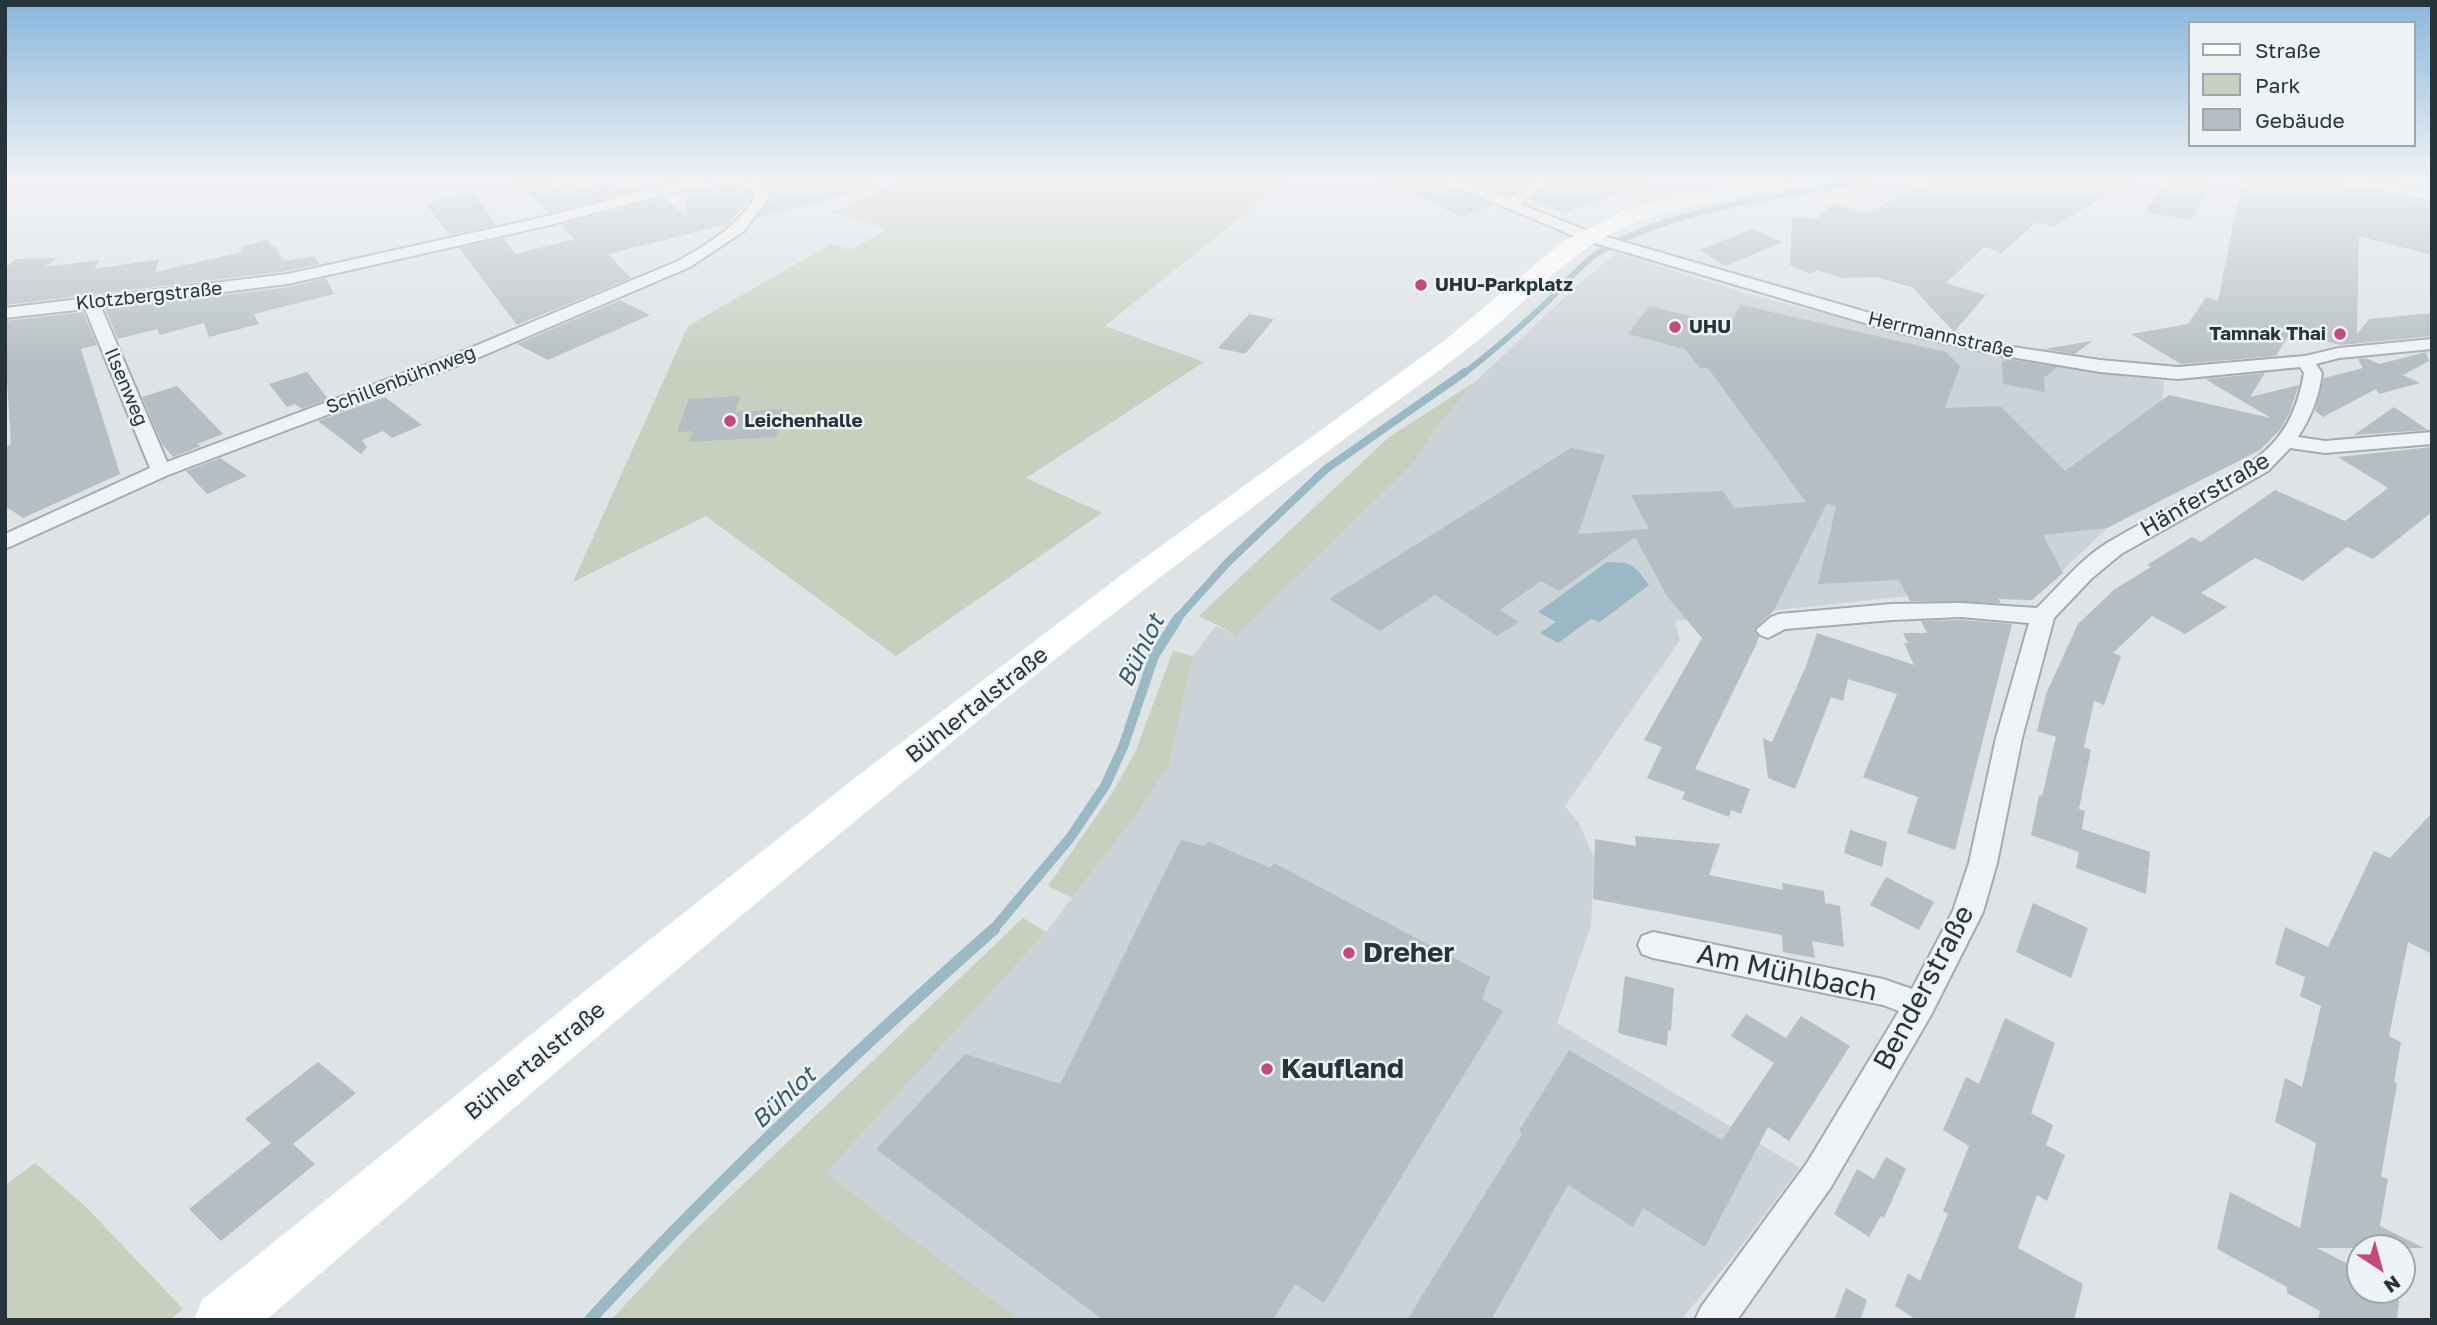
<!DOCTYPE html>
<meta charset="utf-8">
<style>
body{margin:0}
#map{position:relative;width:2437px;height:1325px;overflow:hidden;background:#dee3e6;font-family:"Golos Text",sans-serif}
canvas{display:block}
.frame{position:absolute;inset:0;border:7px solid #28343c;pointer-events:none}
.legend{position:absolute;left:2188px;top:21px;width:228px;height:126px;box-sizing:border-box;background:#edf2f4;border:2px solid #9ea6aa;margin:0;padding:9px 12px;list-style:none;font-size:21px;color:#28343c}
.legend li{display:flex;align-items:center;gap:14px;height:35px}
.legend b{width:35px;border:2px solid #9ea6aa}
.north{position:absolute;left:2346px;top:1234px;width:70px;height:70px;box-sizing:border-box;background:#edf2f4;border:2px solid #9ea6aa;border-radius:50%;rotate:144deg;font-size:19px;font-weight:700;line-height:28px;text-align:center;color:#28343c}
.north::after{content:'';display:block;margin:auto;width:24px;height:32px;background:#c34b7b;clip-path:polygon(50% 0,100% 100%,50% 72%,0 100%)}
</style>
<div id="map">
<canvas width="2437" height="1325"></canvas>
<div class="frame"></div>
<ul class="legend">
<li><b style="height:9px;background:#fff"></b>Straße</li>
<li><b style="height:19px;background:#c7cfbf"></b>Park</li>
<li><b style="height:19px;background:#b5bec2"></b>Gebäude</li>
</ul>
<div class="north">N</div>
</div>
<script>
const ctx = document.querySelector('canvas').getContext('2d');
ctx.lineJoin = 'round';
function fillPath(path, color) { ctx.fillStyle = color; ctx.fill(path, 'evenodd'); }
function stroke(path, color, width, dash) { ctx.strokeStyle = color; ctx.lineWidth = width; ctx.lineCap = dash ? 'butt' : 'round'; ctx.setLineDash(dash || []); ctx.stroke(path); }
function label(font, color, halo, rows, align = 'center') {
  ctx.font = font + ' "Golos Text",sans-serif'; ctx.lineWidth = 5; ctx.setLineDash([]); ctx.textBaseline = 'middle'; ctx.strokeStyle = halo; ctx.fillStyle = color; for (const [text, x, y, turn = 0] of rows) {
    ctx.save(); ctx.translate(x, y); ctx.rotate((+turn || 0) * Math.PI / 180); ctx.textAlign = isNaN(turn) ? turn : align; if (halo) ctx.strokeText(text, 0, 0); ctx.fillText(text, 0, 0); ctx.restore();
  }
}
fillPath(new Path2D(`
 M1617 253 1748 294 1914 337 2014 359 2164 381 2160 437 2240 460 2107 528 2032 600 1908 596 1675 621 1680 640 1565 806 1579 823 1594 857 1591 926 1557 1023 1800 1168 1731 1259 1681 1320H1020L826 1173 1046 932 1135 817 1169 765 1193 656 1216 626 1237 635 1415 462 1434 430 1475 382 1583 280Z`), '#ccd3d8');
fillPath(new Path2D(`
 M903 180H1287L1105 326 1204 362 1026 478 1102 513 896 656 706 516 573 582 688 326 831 244 851 250 887 229 832 212Z
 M1475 382 1434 430 1415 462 1237 635 1199 616 1389 437Z
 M1173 651 1193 656 1169 765 1135 817 1072 898 1048 886 1113 792 1136 750Z
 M1023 918 1046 932 826 1173 1020 1320H611L689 1236Z
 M35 1163 86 1207 183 1309 170 1320H5V1185Z`), '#c7cfbf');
fillPath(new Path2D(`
 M1607 562C1633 562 1634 565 1649 585L1600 622 1591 619 1558 643 1540 633 1556 622 1538 612Z`), '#9bb9c4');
stroke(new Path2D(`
 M1463 374C1491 353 1518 329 1544 305 1561 289 1578 266 1598 253 1667 209 1783 196 1864 180`), '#9bb9c4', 6);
stroke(new Path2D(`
 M1177 619 1228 562 1326 469 1465 372`), '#9bb9c4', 8);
stroke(new Path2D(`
 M992 931 1070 838 1105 786 1123 747 1154 656 1178 618`), '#9bb9c4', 10);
stroke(new Path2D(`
 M590 1320C716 1182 854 1053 994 929`), '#9bb9c4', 12);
fillPath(new Path2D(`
 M516 180H553L564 192 614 183 620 188 635 184 640 188 651 186 549 213Z
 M766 180H870L871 189 757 217 771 199Z
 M1383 180H1438L1493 205 1462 217Z
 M1468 180H1528L1508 196Z
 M1551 180H1645L1646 184 1563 213 1531 198Z
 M1928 180H2133L2053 227 2036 222 2000 255 1999 251 1984 247 1946 283 1986 295 1954 332 1912 287 1876 277 1842 278 1817 270 1811 274 1790 265 1792 217 1817 218 1834 204 1866 213 1927 184Z
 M2166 180H2213L2191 220 2145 212Z
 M2242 180H2338L2347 187 2432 204V255L2359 236 2357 334 2369 319 2432 313V336L2340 345 2291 332 2276 356 2181 364 2131 334 2188 324 2206 297 2218 301Z
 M747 182 752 197 728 224 608 254 631 278 517 325 459 248 504 238 515 254 575 239 560 225 664 197 686 217 687 191Z
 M474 193 496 225 449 235 425 203Z
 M1752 229 1783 242 1725 266 1700 250Z
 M268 240 272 247 276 246 283 261 315 256 319 264 288 271 5 305V267L17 259 57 258 45 267 100 260 94 269 160 259 155 272 242 252 240 247Z
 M326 278 334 294 254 314 259 324 209 337 204 323 160 335 157 329 118 339 105 309 289 287Z
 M620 300 650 315 548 360 517 344Z
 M1741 305 1946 352 1960 366 1945 408 2000 406 2065 471 2169 395 2271 418 2205 379 2265 373 2250 397 2299 385 2289 414 2280 430 2260 450 2107 528 2043 535 2063 573 2032 600 1998 599 2001 603 1910 601 1899 580 1818 584 1836 507 1827 503 1773 612 1753 630 1759 637 1755 647 1695 769 1750 789 1741 814 1731 810 1729 817 1682 799 1685 792 1647 778 1662 747 1644 740 1702 638 1667 596 1635 537 1559 591 1541 581 1500 610 1519 622 1497 636 1435 595 1380 631 1329 599 1571 448 1605 455 1578 534 1649 529 1631 495 1723 491 1734 508 1806 502 1708 368H1700L1685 349 1628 334 1649 306 1728 325Z
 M83 312 97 345 81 349 120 474 23 518 5 506V447L11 444 7 379H5V321Z
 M1249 314 1274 319 1245 354 1218 348Z
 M2092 341 2075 354 2044 349Z
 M2426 352 2429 361 2403 375 2420 383 2379 394 2376 389 2323 417 2315 411 2324 378 2363 368 2358 359 2366 358 2379 364Z
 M2007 359 2057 367 2044 378 2045 392 2003 384 2002 362Z
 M307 372 328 399 302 409 295 404 287 407 269 384Z
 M177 386 223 434 197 444 201 446 173 457 162 444 142 397Z
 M740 396 735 412 783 409 776 437 689 442 693 431 677 432 689 399Z
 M385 397 422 425 392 438 383 431 362 440 367 447 361 454 318 421Z
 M2394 407 2428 430 2354 435Z
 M2432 447V512L2373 559 2347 547 2303 581 2255 558 2201 593 2227 607 2185 634 2152 616 2113 653 2121 656 2104 705 2094 701 2084 747 2091 750 2079 809 2085 811 2082 829 2150 852 2146 894 2076 868 2079 852 2031 835 2039 795 2042 796 2056 737 2037 731 2046 694 2078 624 2115 589 2151 567 2147 565 2192 537 2201 542 2275 490 2345 521 2388 488 2338 457Z
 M220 458 247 476 207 494 186 471Z
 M1961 620 2012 624 1955 850 1907 833 1918 797 1863 777 1897 694 1848 679 1843 701 1831 697 1795 789 1768 778 1763 738 1772 742 1806 666 1817 633 1914 665 1904 643H1908L1903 633H1927L1921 621Z
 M2432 813V954L2408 942 2389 1036 2401 1042 2394 1082 2397 1084 2381 1176 2388 1179 2380 1226 2424 1248H2317L2360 1270V1290L2400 1291 2397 1320H2318L2320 1311 2287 1293V1287L2217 1249 2230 1192 2300 1228 2316 1143 2275 1122 2285 1078 2302 1087 2321 1006 2300 996 2305 977 2275 964 2285 927 2328 947 2374 851 2390 858Z
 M1850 830 1887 842 1882 867 1844 853Z
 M1635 836 1720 844 1709 875 1783 890 1782 883 1824 891 1825 903 1840 906 1844 947 1812 941 1815 958 1783 952 1782 935 1593 899 1595 839 1636 846Z
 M1181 840 1205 846 1208 841 1270 868 1274 863 1490 977 1482 999 1503 1011 1324 1303 1295 1284 1273 1320H1103L876 1149 965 1054 1060 1084Z
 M1886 877 1934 902 1919 930 1870 905Z
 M2033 903 2088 928 2071 978 2016 952Z
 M1625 976 1674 988 1671 1031 1668 1030 1667 1046 1618 1033Z
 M1746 1014 1786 1038 1801 1016 1850 1046 1789 1141 1768 1127 1705 1247 1643 1208 1633 1227 1568 1185 1491 1320H1407L1522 1134 1519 1131 1569 1050 1722 1140 1774 1063 1731 1036Z
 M2005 1018 2055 1043 2031 1113 2053 1125 2046 1145 2065 1155 2047 1201 2037 1195 2018 1248 2083 1284 2074 1320H1917L1895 1306 1908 1273 1920 1281 1948 1214 1943 1211 1969 1146 1943 1130 1966 1077 1979 1084Z
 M318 1062 356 1093 293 1144 315 1164 221 1241 189 1209 271 1143 245 1119Z
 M1886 1157 1906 1169 1884 1218 1881 1216 1869 1237 1834 1214 1857 1169 1874 1179Z
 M1846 1288 1867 1300 1860 1320H1834Z`), '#b5bec2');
const street = new Path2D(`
 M684 180H709L707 183 550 225 288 284 101 307 167 462 463 351 678 261C708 244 737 227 755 197L749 180H763L769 197 744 231 690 267 475 359 168 475 5 549V534L150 468 85 309 5 318V308L288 274 548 216Z
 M1440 180H1460L1508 199 1532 180H1548L1520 204 1593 233 1901 322 1999 345 2100 360 2178 367 2305 356 2339 348 2432 339V349L2339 358 2316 364 2322 373C2319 397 2311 417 2298 437L2325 441 2432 432V444L2325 453 2290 448 2268 471 2121 554 2091 579 2054 618 2022 738 1997 863 1983 912 1931 1015 1831 1187 1737 1320H1695L1701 1307 1807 1163 1899 1011 1883 1005 1653 958 1642 954 1638 945 1642 936 1653 932 1883 979 1912 989 1953 911 1969 863 1996 738 2029 623 1961 617 1892 620 1785 629 1768 638 1760 635 1756 630 1771 617 1779 614 1892 604 1961 603 2037 608C2059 586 2081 559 2107 543 2139 524 2173 507 2206 489 2261 459 2292 441 2304 373L2300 367 2178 379 2100 372 1999 355 1892 331 1581 239Z
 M2341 180H2371L2432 192V201L2348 184Z`);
stroke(street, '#a4abb0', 4);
fillPath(street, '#f0f3f5');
fillPath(new Path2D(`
 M1749 180H1792L1789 185C1730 199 1668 205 1613 233 1566 256 1533 295 1493 328 1449 365 1401 398 1354 432 976 707 622 1016 266 1320H194L202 1300 595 983 860 774 1128 570 1445 340 1562 242 1623 211 1681 195Z`), '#fff');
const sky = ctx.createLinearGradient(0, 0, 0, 366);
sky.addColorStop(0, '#89b6da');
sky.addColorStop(0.49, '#f0f2f4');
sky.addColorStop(1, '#f0f2f400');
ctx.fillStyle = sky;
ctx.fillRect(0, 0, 2437, 366);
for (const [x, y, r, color] of [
 [1421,285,7,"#c34b7b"],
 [1675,327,7,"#c34b7b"],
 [2340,334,7,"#c34b7b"],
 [730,421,7,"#c34b7b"],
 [1349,953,7,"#c34b7b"],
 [1267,1069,7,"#c34b7b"]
]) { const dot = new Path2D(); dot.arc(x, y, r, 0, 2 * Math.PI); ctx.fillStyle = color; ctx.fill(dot); stroke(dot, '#edf2f4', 2.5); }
label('bold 19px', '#28343c', '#edf2f4', [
 ["UHU-Parkplatz",1435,285],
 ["UHU",1689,327],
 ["Tamnak Thai",2326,334,"right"],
 ["Leichenhalle",744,421]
], 'left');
label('19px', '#28343c', '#edf2f4', [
 ["Klotzbergstraße",149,296,-6],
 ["Herrmannstraße",1941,335,13],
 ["Schillenbühnweg",401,380,-21],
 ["Ilsenweg",126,387,67]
]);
label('23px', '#28343c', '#edf2f4', [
 ["Hänferstraße",2205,495,-30],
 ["Bühlertalstraße",977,705,-38],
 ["Bühlertalstraße",535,1061,-39]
]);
label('italic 24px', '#365b6c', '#edf2f4', [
 ["Bühlot",1141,651,-64],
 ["Bühlot",784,1098,-43]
]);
label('bold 28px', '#28343c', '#edf2f4', [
 ["Dreher",1363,953],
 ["Kaufland",1281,1069]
], 'left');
label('28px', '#28343c', '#edf2f4', [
 ["Am Mühlbach",1787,973,12],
 ["Benderstraße",1924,988,-62]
]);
</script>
